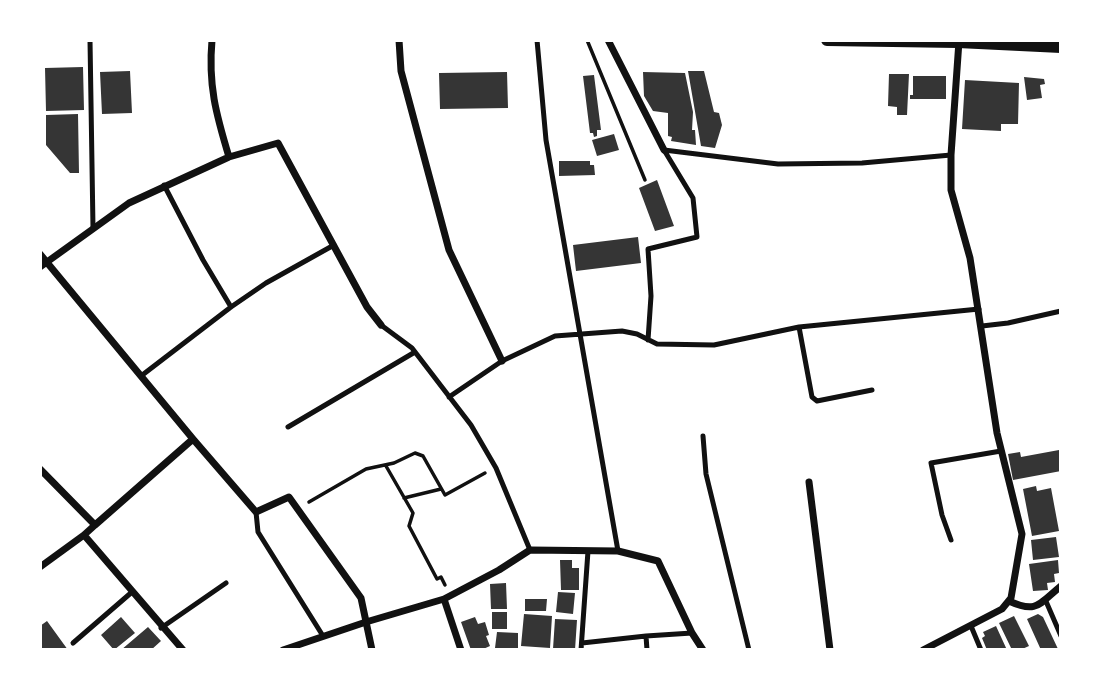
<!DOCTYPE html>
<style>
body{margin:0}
#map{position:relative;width:1101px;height:690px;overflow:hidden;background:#fff;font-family:"IBM Plex Sans",sans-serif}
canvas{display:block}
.frame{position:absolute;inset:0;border:42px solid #fff;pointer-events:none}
</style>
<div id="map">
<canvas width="1101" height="690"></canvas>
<div class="frame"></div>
</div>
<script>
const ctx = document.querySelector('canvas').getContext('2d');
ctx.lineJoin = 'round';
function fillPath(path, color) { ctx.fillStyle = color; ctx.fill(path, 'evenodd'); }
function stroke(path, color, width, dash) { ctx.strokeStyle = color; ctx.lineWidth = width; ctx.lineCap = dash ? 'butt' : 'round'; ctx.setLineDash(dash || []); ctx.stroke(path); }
fillPath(new Path2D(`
 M83 67 84 110 46 111 45 68Z
 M130 71 132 113 102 114 100 72Z
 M688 71H704L714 112 719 113 722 125 715 148 701 146Z
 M507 72 508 108 440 109 439 73Z
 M643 72 685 73 693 112 692 130H695L696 145 671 141 672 137 668 136V113L653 111 644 96Z
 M889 74H909L907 115H897V107L888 106Z
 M594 75 601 130H597V136L594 137 593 133H590L583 76Z
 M913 76H946V99H910V95H913Z
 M1024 77 1044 79 1045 84 1040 85 1042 98 1027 100Z
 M965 80 1019 83 1018 124H1001V131L962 129Z
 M78 114 79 173H70L46 145V115Z
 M614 134 619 150 597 156 592 140Z
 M559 161H590V165H594L595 175 559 176Z
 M657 180 674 226 655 231 639 188Z
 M638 237 641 263 576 271 573 245Z
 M1059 450 1061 471 1013 480 1008 454 1020 452 1021 457Z
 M1036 486 1037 491 1051 488 1059 531 1032 536 1023 489Z
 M1056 537 1059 557 1033 560 1031 540Z
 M560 560H572V568H579V590H561Z
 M1058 560 1059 573 1054 574 1055 582 1047 583 1048 590 1033 591 1029 564Z
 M506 583 507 609H491L490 584Z
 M558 592 575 593 573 614 556 612Z
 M525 599H547L546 611H525Z
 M492 612H507V629H492Z
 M524 614 552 616 550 648 521 646Z
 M1038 614 1043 617 1058 649 1041 650 1027 619Z
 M1014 616 1029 646 1020 650H1012L999 623Z
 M121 617 135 633 114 650 101 635Z
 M475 617 478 624 485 622 489 635 486 636 490 646 481 650H471L461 622Z
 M555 619 577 620 575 650 553 649Z
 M47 621 68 650H40V626Z
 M996 626 1007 650H987L982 638 985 636 983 632Z
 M148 627 161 641 151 650H121Z
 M497 632 518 633V648H495Z`), '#353535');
stroke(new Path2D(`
 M587 40 645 180
 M386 466 413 513 409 526 437 579 441 577 445 585
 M404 498 441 489
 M309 502 366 469 394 463 415 453 423 456 445 495 485 473`), '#111', 3.5);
stroke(new Path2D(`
 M90 40 93 228
 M537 40 546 140 618 551
 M664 150 778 164 862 163 951 155
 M164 185 203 260 231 307
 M381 325 412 348 471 425 496 468 530 550
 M982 326 1008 323 1061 311
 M799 327 812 397 817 401 872 390
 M648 340 651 296 648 249 697 237 693 198 664 150
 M141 376 231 307 266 283 334 245
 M449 397 502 361 555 336 622 331 637 334 657 344 714 345 799 327 979 309
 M288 427 415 352
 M703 436 706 474 749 650
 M256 512 258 532 323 636
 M951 540 942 515 931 463 1001 451
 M1045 599 1061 636
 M971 626 981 650
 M161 628 226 583
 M73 643 132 592
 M582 643 646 636
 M581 650 588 551
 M647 650 646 636 692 633`), '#111', 5);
stroke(new Path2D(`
 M212 40C208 85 216 114 229 157
 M399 40 401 71 449 250 502 361
 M608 40 664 150
 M40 254 193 439 256 512 289 497 361 598 372 650
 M40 267 129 203 229 157 278 143 367 307 381 325
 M40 469 95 525 84 535 183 650
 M809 482 830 650
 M95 525 193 439
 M40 567 84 535
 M444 599 461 650
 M1009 601C1037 614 1039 604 1061 586
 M283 650 366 622 444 599 499 570 530 550 618 551 658 561 692 633 703 650
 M923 650 1002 609 1011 598 1022 534 997 433 970 258 951 190V155L959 41`), '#111', 7);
stroke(new Path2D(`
 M827 40 958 42 1061 47`), '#111', 12);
</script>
